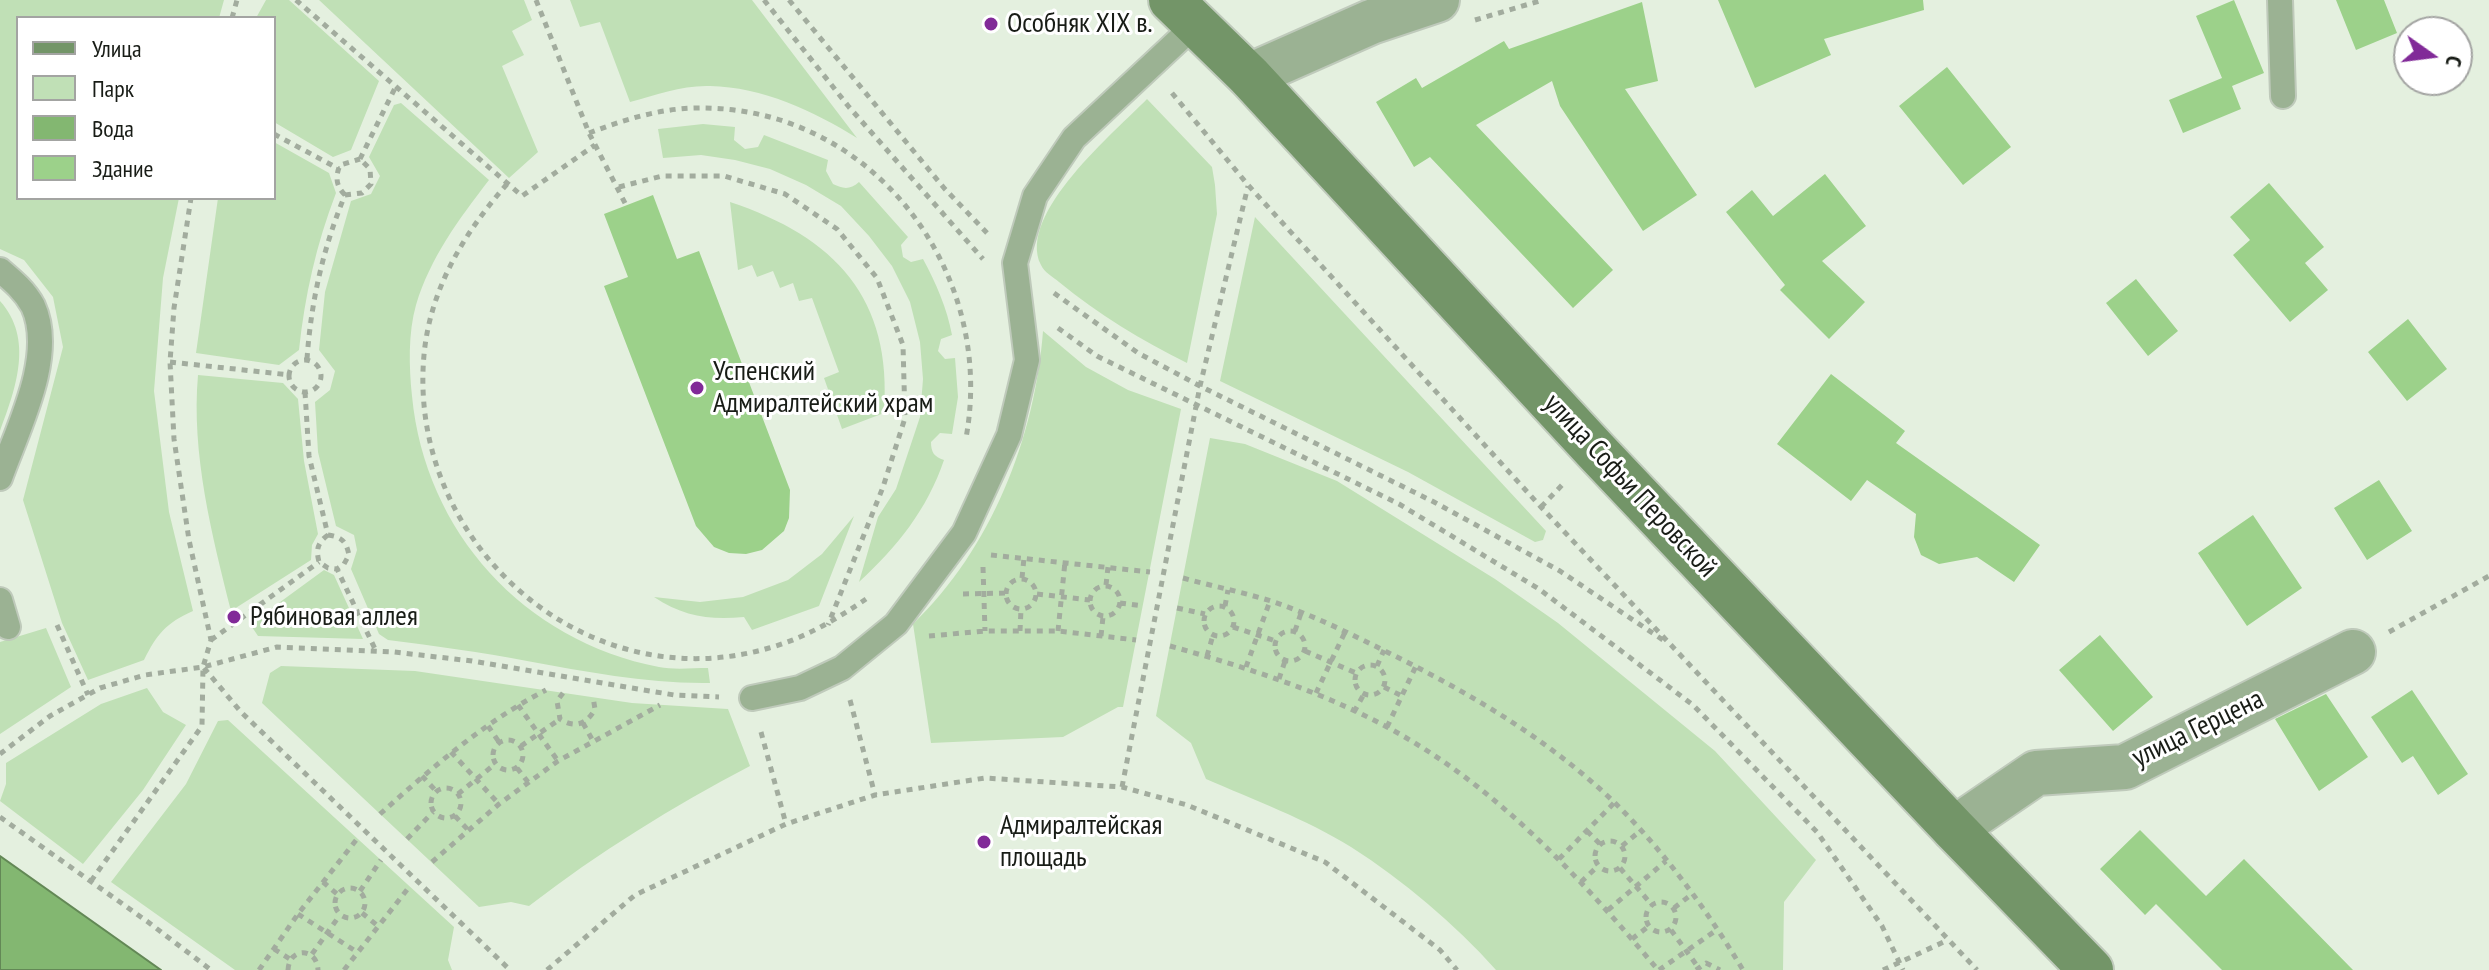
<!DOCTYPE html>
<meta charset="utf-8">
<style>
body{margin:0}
#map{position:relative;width:2489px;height:970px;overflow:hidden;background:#e4f0df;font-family:"PT Sans Narrow",sans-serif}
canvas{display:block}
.legend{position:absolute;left:16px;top:16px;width:260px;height:184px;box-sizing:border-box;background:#fff;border:2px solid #a3a4a2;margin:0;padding:10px 14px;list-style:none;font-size:24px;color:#181c16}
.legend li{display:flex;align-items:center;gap:16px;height:40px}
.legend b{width:40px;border:2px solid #a3a4a2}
.north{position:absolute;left:2393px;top:16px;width:80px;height:80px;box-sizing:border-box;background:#fff;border:2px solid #a3a4a2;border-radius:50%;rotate:104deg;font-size:22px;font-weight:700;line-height:32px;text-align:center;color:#181c16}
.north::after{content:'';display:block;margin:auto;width:28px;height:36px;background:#812a98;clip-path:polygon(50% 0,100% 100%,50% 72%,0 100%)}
</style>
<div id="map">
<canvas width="2489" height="970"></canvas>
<ul class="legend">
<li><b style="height:10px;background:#739568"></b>Улица</li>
<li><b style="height:22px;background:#c0e0b6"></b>Парк</li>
<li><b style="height:22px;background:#83b771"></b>Вода</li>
<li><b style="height:22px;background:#9cd18a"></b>Здание</li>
</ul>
<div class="north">С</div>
</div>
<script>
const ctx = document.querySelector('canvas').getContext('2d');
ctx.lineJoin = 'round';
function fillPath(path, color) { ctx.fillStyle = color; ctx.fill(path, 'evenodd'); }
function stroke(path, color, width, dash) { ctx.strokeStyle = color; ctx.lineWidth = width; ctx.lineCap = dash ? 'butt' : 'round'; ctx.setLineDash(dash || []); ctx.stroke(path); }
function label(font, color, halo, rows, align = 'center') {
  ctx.font = font + ' "PT Sans Narrow",sans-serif'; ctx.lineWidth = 6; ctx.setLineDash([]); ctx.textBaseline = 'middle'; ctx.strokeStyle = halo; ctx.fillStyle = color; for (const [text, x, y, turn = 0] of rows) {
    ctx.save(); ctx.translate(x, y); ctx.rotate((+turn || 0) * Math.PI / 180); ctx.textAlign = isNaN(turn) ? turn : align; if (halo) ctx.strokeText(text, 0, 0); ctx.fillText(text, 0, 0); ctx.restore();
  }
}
fillPath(new Path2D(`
 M0 0H224L219 18H18V198H179L163 278 154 391 169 512 193 611C166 623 157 634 144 660L88 680 62 623 23 500 63 347 53 297 24 260 0 249Z
 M266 0H289L379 81 351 150 333 157 274 122V18H256Z
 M319 0H524L532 20 512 31 524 55 502 66 538 152 509 178Z
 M570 0H752L857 138C814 111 762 87 710 86 683 85 656 95 630 102L600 22 580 27Z
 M1147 99 1212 167 1215 185 1217 214 1187 363C1141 340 1099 315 1059 282 1053 277 1044 272 1041 265 1016 214 1116 131 1147 99Z
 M401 103 489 180C459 219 430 258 416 305 408 333 409 367 412 396 425 532 524 641 659 667 674 670 692 668 708 668L710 683C648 684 588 672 527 661 481 652 435 646 388 640L379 634 351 569 357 550 354 535 336 526 318 452 315 402 330 390 335 371 319 350 325 292 351 201 371 194 380 176 369 157 394 105Z
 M703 124 735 127 734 140 745 149 758 147 764 135 828 160 826 171 833 184C843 189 850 190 859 182L908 237 901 245 903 257 911 262 923 259C936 283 947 308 952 335L941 339 938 351 945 359 955 358 958 397 952 434 940 433 931 442C931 452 934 457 944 460 927 510 897 547 859 582L878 517 896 489 920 417 923 379 920 342 910 302 892 266 869 236 841 206 806 185 770 169 735 160 701 155 663 158 658 129Z
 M274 142 329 173 336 193C316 245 305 295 299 350L279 365 196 353 218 198H274Z
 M730 202C835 237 893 298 884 413L842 429 824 378 839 372 812 298 799 301 793 283 780 288 773 271 757 277 752 265 738 270Z
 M1255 217 1546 531 1543 540 1535 542 1408 472 1220 381Z
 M0 301C34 339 16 388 0 431Z
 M1043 331 1086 367 1128 390 1181 409 1123 707H1118L1063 737 931 743 913 624C991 549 1035 438 1043 331Z
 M198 375 283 383 298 399 304 461 318 534 312 545 311 560 231 611C212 535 191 454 198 375Z
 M1210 438 1245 444 1337 481 1495 579 1558 623 1715 751 1816 860 1784 902 1783 970H1496C1454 923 1404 881 1351 847 1308 820 1252 799 1206 779L1191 743 1156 716Z
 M854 516 819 606 752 630 744 617C710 620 684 617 654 597L700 602 743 597 788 580 822 554Z
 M324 570 334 575 363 639 258 636 250 624Z
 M46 628 71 687 0 734V642Z
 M281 666 415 671 632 703 728 709 750 766C672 807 599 852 529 906L511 902 479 907 262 703 270 673Z
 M147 688 163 712 186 725 143 790 83 864 0 801 6 784V763L101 704Z
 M228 720 454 927 448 960 452 970H235L111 882 186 784 218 721Z`), '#c0e0b6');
const water = new Path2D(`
 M0 856 161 970H0Z`);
fillPath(water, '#83b771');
stroke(water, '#638856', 2);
fillPath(new Path2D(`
 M1718 0H1923L1924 10 1824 39 1831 55 1755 88Z
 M2234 0 2264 73 2232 86 2241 109 2183 133 2169 100 2222 78 2196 16Z
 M2336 0H2384L2397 33 2356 50Z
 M1642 2 1658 81 1625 89 1697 195 1643 231 1560 106 1552 81 1476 125 1613 270 1573 308 1430 157 1414 167 1376 102 1416 78 1422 88 1504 41 1509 49Z
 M1947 67 2011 147 1963 185 1899 106Z
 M1825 174 1866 226 1822 261 1865 302 1829 339 1780 290 1785 285 1726 212 1752 190 1773 216Z
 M2269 183 2324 247 2305 263 2328 290 2290 322 2233 255 2250 240 2230 217Z
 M653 195 677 259 699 251 790 490 789 518 784 531 762 550 746 554 729 553 714 547 696 526 604 286 628 277 604 214Z
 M2136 279 2178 331 2148 356 2106 303Z
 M2408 319 2447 369 2407 401 2368 352Z
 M1831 374 1905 431 1896 443 2040 545 2014 582 1977 557 1939 564 1921 555 1914 537 1916 514 1867 480 1851 501 1777 444Z
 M2379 480 2412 531 2367 560 2334 508Z
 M2253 515 2302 588 2247 626 2198 553Z
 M2100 635 2153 697 2113 731 2059 670Z
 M2412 690 2468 774 2438 795 2413 756 2402 763 2371 717Z
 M2326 694 2368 757 2319 791 2275 719Z
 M2140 830 2206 896 2244 859 2353 970H2222L2156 904 2145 915 2100 869Z`), '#9cd18a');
const lane = new Path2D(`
 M2280 0 2283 96
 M0 270C13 281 25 291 33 306 56 356 17 430 0 478
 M0 600 8 627
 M752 698 800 688 842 668 896 624 964 533 1009 435 1027 360 1015 263 1035 196 1074 138 1197 23`);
const street = new Path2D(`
 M1249 76 1371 22 1437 0
 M1954 829 2036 773 2125 767 2353 652`);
const secondary = new Path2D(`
 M1171 0 1249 76 1595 450 1954 829 2091 970`);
stroke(lane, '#bfcabb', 28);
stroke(street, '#bfcabb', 48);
stroke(secondary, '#bfcabb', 48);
stroke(new Path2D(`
 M296 0 522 196 595 145
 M536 0 589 133 626 205
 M764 0 849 107 983 259
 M789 0 944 188 987 233
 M232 18 237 0
 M1475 20 1543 0
 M1172 93 1248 185 1541 507 1977 970
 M589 133C624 120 657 109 695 108 870 104 997 270 966 438
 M274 134 339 169
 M360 159 396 86
 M507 184C464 233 430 289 424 355 407 542 584 702 769 648 805 638 835 620 866 599
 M619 187 662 176H724L785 194 837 229 877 278 903 345 905 418 883 487 828 625
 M345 195 362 193 371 184 370 169 360 159
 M345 195C336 186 335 177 340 165L360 159
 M1054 293 1138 353 1200 386 1434 502 1560 571 1666 642
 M1058 328 1097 356 1399 504 1539 589 1693 705 1817 832 1882 926 1903 970
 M307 359C311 302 323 248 345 195
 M289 376a16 16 0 1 1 32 0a16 16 0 1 1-32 0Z
 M170 362 290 375
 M305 392 309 456 328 535
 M1541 507 1564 483
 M328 535C317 543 316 550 319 562L328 568 337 569 376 651
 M328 535C342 537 346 541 349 555L344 564 337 569
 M991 555 1150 572
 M983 567 985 631
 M1022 578 1024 558
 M1183 578C1212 586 1242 592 1271 601 1313 615 1353 635 1393 655 1473 695 1549 740 1614 802 1664 851 1707 910 1743 970
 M1006 594a15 15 0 1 1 30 0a15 15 0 1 1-30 0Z
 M1106 585 1108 567
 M1090 601a15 15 0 1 1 30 0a15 15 0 1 1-30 0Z
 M963 594 1006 593
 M1037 594 1090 600
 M1120 603 1143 606
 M1204 621a15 15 0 1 1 30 0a15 15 0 1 1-30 0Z
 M1225 606 1228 590
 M1177 608 1205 614
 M57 625 88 695
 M1233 627 1276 641
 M1275 646a15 15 0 1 1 30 0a15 15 0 1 1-30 0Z
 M1020 631 1021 609
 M1058 631 1065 562
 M1295 631 1301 613
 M2389 632 2489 576
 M929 636 985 631H1058L1136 640
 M1101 636 1103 617
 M211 640 319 562
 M1170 646C1245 667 1318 690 1387 727 1495 785 1580 877 1658 970
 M1305 651 1356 673
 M1207 656 1213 635
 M1355 680a15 15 0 1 1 30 0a15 15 0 1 1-30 0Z
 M1377 666 1384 650
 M1246 667 1270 601
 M204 668 241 712 510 970
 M1279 679 1285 661
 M1384 687 1402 696
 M563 693 557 701 560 719C575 729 587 724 595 709L593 697
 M1316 693 1346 630
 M850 700 875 795
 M518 705 558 761
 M1354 712 1364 694
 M583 723 593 741
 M488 726 499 742
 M1387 727 1416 666
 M761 732 786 824
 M493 755a15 15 0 1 1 30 0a15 15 0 1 1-30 0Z
 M521 746 560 719
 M451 752 499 804
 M0 754 50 716 100 688 145 675 203 667 277 647 394 652 472 661 674 695 719 697
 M517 768 528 782
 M422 776 436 791
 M1122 787 1200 386 1248 186
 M431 803a15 15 0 1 1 30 0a15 15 0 1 1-30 0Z
 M458 794 495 764
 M380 814C432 768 484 722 546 690
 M455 816 469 831
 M0 817 148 922 211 970
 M1587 831 1600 844
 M407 839 433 812
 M1595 856a15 15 0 1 1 30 0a15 15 0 1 1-30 0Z
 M1622 846 1640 831
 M1559 859 1615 802
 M432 862 499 804 558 761 660 705
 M1620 868 1652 905
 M91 881 202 726 203 667 211 640 189 540 174 439 170 362 174 308 191 198
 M323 882 337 894
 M1581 882 1598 866
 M335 903a15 15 0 1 1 30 0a15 15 0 1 1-30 0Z
 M360 891 381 860
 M1646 917a15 15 0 1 1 30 0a15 15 0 1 1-30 0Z
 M1674 908 1692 894
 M1608 910 1666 861
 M362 913 378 926
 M298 914 357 952
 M1671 930 1698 967
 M1632 939 1649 926
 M274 949 290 959
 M312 954 340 915
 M259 970 298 914 357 839
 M288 970C289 947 317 947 318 970
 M344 970 410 886
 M547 970 635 895 786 824 875 795 985 778 1122 787 1187 805 1325 862 1440 950 1457 970
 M1659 970 1718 929
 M1696 970 1706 963 1720 970
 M1883 970 1948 940`), '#a2ac9e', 5, [6, 6]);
stroke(lane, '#9bb293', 24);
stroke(street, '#9bb293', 44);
stroke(secondary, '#739568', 44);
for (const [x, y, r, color] of [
 [991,24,8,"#812a98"],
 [697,388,8,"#812a98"],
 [234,617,8,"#812a98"],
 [984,842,8,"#812a98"]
]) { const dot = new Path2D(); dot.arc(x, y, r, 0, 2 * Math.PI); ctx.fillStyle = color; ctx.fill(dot); stroke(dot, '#fff', 3); }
label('28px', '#181c16', '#fff', [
 ["Особняк XIX в.",1007,24],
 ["Успенский",713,372],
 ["Адмиралтейский храм",713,404],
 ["Рябиновая аллея",250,617],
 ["Адмиралтейская",1000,826],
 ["площадь",1000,858]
], 'left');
label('28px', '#181c16', '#fff', [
 ["улица Софьи Перовской",1630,486,47],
 ["улица Герцена",2198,729,-26]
]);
</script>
